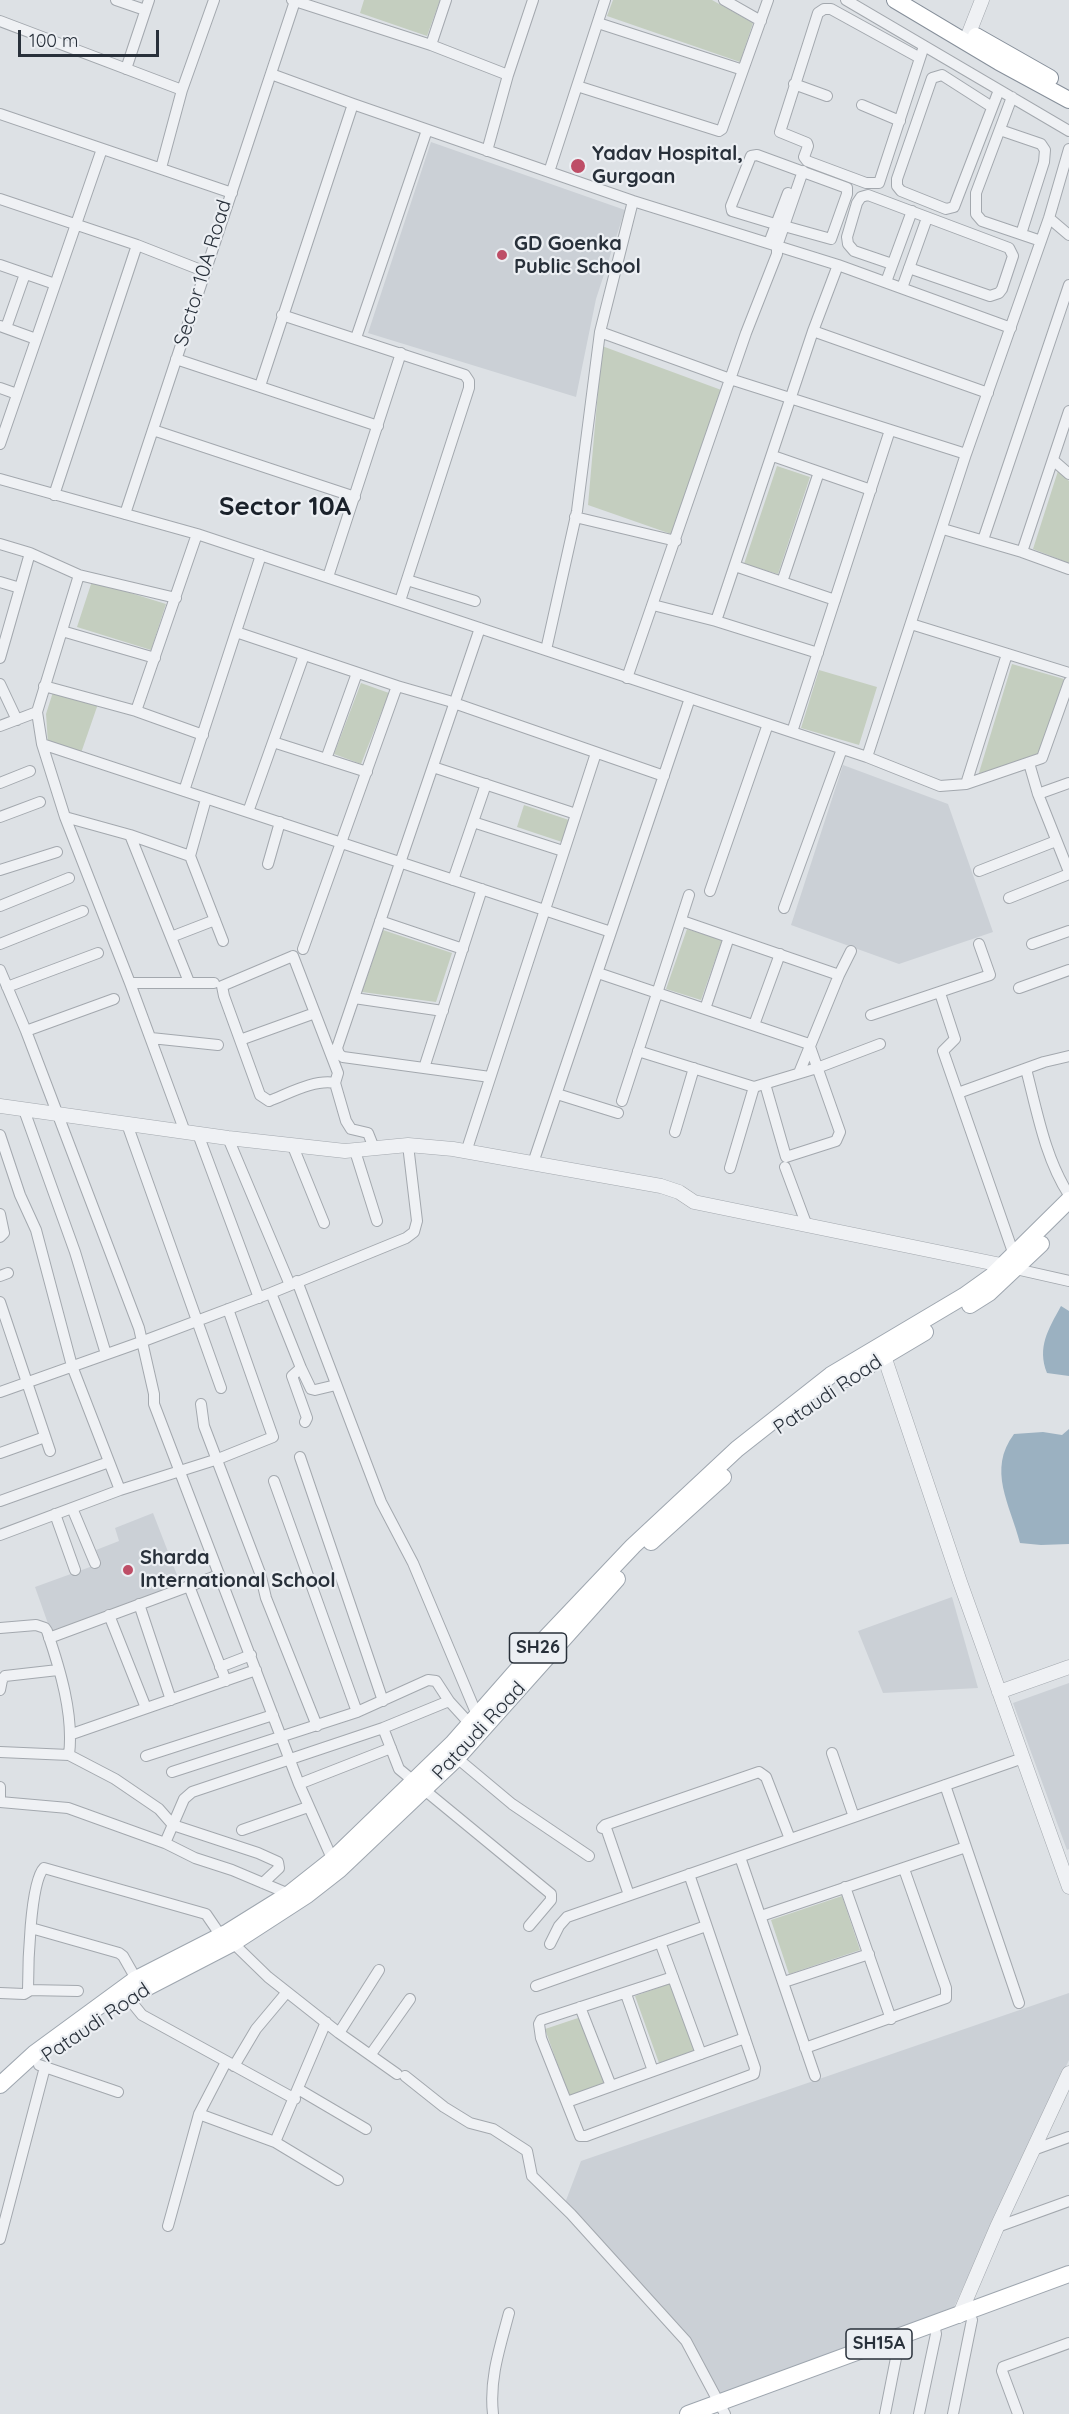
<!DOCTYPE html>
<style>
body{margin:0}
#map{position:relative;width:1069px;height:2414px;overflow:hidden;background:#dde1e5;font-family:Quicksand,sans-serif}
canvas{display:block}
.scale{position:absolute;left:18px;top:30px;width:141px;height:27px;box-sizing:border-box;border:3px solid #28303a;border-top:0;padding-left:8px;font-size:18px;line-height:21px;white-space:nowrap;color:#28303a;-webkit-text-stroke:4px #eceff3;paint-order:stroke}
</style>
<div id="map">
<canvas width="1069" height="2414"></canvas>
<div class="scale">100 m</div>
</div>
<script>
const ctx = document.querySelector('canvas').getContext('2d');
ctx.lineJoin = 'round';
function fillPath(path, color) { ctx.fillStyle = color; ctx.fill(path, 'evenodd'); }
function stroke(path, color, width, dash) { ctx.strokeStyle = color; ctx.lineWidth = width; ctx.lineCap = dash ? 'butt' : 'round'; ctx.setLineDash(dash || []); ctx.stroke(path); }
function label(font, color, halo, rows, align = 'center') {
  ctx.font = font + ' Quicksand,sans-serif'; ctx.lineWidth = 4.5; ctx.setLineDash([]); ctx.textBaseline = 'middle'; ctx.strokeStyle = halo; ctx.fillStyle = color; for (const [text, x, y, turn = 0] of rows) {
    ctx.save(); ctx.translate(x, y); ctx.rotate((+turn || 0) * Math.PI / 180); ctx.textAlign = isNaN(turn) ? turn : align; if (halo) ctx.strokeText(text, 0, 0); ctx.fillText(text, 0, 0); ctx.restore();
  }
}
fillPath(new Path2D(`
 M431 142 625 210 596 299 576 397 368 333Z
 M843 765 948 804 993 932 899 964 791 925Z
 M153 1513 177 1575 172 1583 163 1591 51 1632 35 1587 101 1563 96 1550 119 1541 115 1528Z
 M952 1597 978 1688 883 1693 858 1631Z
 M1069 1683V1849L1067 1850 1013 1703Z
 M1069 1993V2060L953 2309 716 2396 674 2320 565 2203 581 2161Z`), '#cbd0d6');
fillPath(new Path2D(`
 M364 0H440L427 36 360 13Z
 M613 0H712L753 23 740 62 607 16Z
 M602 346 724 391 674 535 588 505Z
 M777 466 810 477 778 574 744 564Z
 M1058 471 1069 481V563L1033 549Z
 M92 581 166 604 151 650 77 627Z
 M1012 664 1064 679 1039 753 978 776Z
 M819 670 877 687 859 745 801 728Z
 M361 683 389 693 361 764 334 754Z
 M54 689 98 704 81 753 48 743 46 714Z
 M524 805 569 820 562 842 517 827Z
 M687 929 722 940 701 1000 666 989Z
 M383 930 452 953 436 1002 362 992Z
 M842 1896 860 1950 789 1974 771 1920Z
 M671 1983 695 2051 659 2063 635 1996Z
 M581 2017 605 2084 569 2097 545 2029Z`), '#c4cebf');
fillPath(new Path2D(`
 M1061 1306 1069 1311V1376L1047 1373C1037 1347 1048 1330 1061 1306Z
 M1069 1429V1544L1041 1545 1020 1543C1010 1504 987 1470 1014 1434L1043 1432 1062 1435Z`), '#9bb1c1');
const minor = new Path2D(`
 M116 0 145 10
 M292 0 431 45 508 75
 M724 0 761 21
 M846 0 1069 131
 M0 21 182 90
 M598 23 743 70
 M431 45 446 0
 M920 58 831 9H824L818 13 780 132 807 143 808 146 804 157 807 161 866 183H879L924 46
 M126 69 149 0
 M271 74 353 104 633 201 838 265 1011 328
 M794 84 827 96
 M577 86 719 131 722 129 768 0
 M1012 97 976 193V214L982 221 1041 241
 M862 105 900 121
 M992 107 942 75 932 78 897 179V186L901 191 946 209 954 207 999 90
 M0 114 232 193
 M1000 130 1041 144 1045 150 1044 162 1021 234
 M487 151 508 75 533 0
 M161 168 182 90 214 0
 M549 172 605 0
 M0 199 137 245 206 272
 M1049 218 1069 235
 M775 224 732 211 731 206 751 156 757 155 847 188V194L831 239 784 226
 M769 243 788 193
 M892 264 854 251 848 244 847 237 857 203 861 197 868 195 1009 248 1013 256 1002 289 999 293 990 296 909 268
 M0 265 55 284
 M886 282 912 211
 M902 288 927 218
 M282 315 465 375 469 381V388L400 601
 M0 326 36 339
 M6 328 25 274
 M813 331 988 393
 M600 332 730 379 966 454
 M356 338 427 130
 M176 359 378 426
 M260 386 353 104
 M0 388 17 394
 M153 430 355 497
 M0 444 102 149
 M773 456 871 490
 M1053 460 1069 474
 M0 479 197 534 867 757 940 786 966 784 1007 654
 M54 495 137 245
 M125 514 295 1
 M575 517 676 541
 M943 529 1022 552 1069 569
 M983 540 1069 285
 M0 544 30 553 79 575 176 598
 M1022 552 1069 411
 M735 566 835 600
 M79 575 37 712 42 744 65 817 130 983 185 1132
 M328 577 401 353
 M407 580 475 601
 M0 582 20 588
 M782 582 819 472
 M653 605 716 621 818 653
 M716 621 813 331 838 265
 M911 624 1069 673
 M480 628 337 1048 339 1054 343 1057 490 1077
 M62 631 155 658
 M236 632 397 686 449 701
 M546 650 577 511 600 332 633 201
 M0 658 30 553
 M627 678 746 333 777 254V246L803 171
 M0 684 17 720
 M44 686 136 711 203 735
 M454 703 664 776
 M136 711 197 534
 M0 726 37 712
 M792 732 890 430
 M273 742 367 772
 M42 744 611 932
 M867 757 966 454 1049 218 1069 149
 M326 759 357 673
 M1029 763 1038 794 1069 872
 M433 767 576 814
 M0 783 30 771
 M966 784 1042 758 1069 682
 M184 791 261 555
 M1038 794 1069 783
 M206 799 190 856 223 941
 M248 812 304 655
 M0 817 40 802
 M65 817 130 835 190 856
 M473 822 563 851
 M130 835 189 982
 M268 864 280 822
 M0 870 57 852
 M979 871 1056 841
 M453 880 486 784
 M710 891 768 724
 M1009 898 1069 874
 M0 906 69 878
 M784 908 842 749
 M380 921 463 949
 M682 921 839 975
 M171 937 215 920
 M0 944 83 911
 M1032 944 1069 931
 M303 949 397 686
 M0 970 26 1031 139 1328 154 1394V1404L299 1784 334 1863
 M598 973 809 1044 840 1132 836 1141 786 1157 765 1084
 M130 983H214
 M7 987 98 953
 M1019 988 1069 970
 M940 993 955 1039 943 1051 1014 1255
 M354 998 443 1011
 M705 1009 729 937
 M871 1015 990 975 979 944
 M754 1025 780 954
 M26 1031 114 999
 M151 1038 218 1045
 M240 1040 315 1013
 M638 1051 754 1087 817 1068 880 1044
 M424 1068 482 889
 M1026 1069C1037 1111 1045 1158 1069 1195
 M799 1073 839 975 851 951
 M335 1083 338 1073 293 956 222 986 224 996 260 1095 269 1101C288 1094 314 1079 335 1083L346 1121 351 1129 368 1133 374 1148
 M958 1093 1044 1062 1069 1056
 M557 1094 618 1113
 M622 1101 689 895
 M24 1110 75 1252 106 1354
 M127 1124 221 1388
 M675 1132 694 1068
 M198 1134 259 1298
 M0 1135 20 1195 36 1230 72 1366 120 1490
 M228 1138 290 1285
 M292 1144 324 1223
 M355 1151 377 1221
 M466 1152 596 753
 M533 1163 690 698
 M785 1167 807 1226
 M730 1168 754 1087
 M0 1214 4 1233 0 1237
 M1016 1269 1069 1281
 M0 1276 8 1273
 M297 1281 381 1502 413 1563 477 1715
 M271 1293 301 1368 292 1376 307 1418 305 1422
 M0 1302 50 1451
 M301 1368 311 1389 315 1390 336 1385
 M0 1392 141 1342 271 1293 406 1238 414 1232 417 1221 408 1145
 M201 1404 204 1426 260 1573 266 1598 317 1726
 M0 1453 45 1437
 M300 1457 383 1701
 M274 1481 357 1712
 M0 1501 109 1462
 M72 1508 95 1563
 M55 1514 75 1570
 M0 1535 120 1490 218 1459 273 1437 228 1309
 M189 1586 226 1681
 M139 1604 171 1700
 M109 1615 146 1708
 M0 1628 36 1625 45 1628 47 1631C60 1669 74 1715 69 1755
 M49 1638 219 1575
 M220 1667 251 1655
 M0 1690 2 1680 5 1676 58 1670
 M383 1728 399 1769 551 1894V1900L529 1926
 M72 1734 256 1670
 M0 1752 69 1755 115 1779 159 1809 173 1825 258 1853 278 1862 279 1868 263 1883
 M832 1753 854 1817
 M146 1756 273 1715
 M457 1758 512 1804 589 1856
 M172 1772 357 1712 428 1680 436 1681 449 1701
 M299 1784 391 1748
 M945 1785 1019 2003
 M0 1787V1802
 M0 1802 68 1808 165 1843 195 1858 232 1870 289 1894
 M605 1825 629 1895
 M602 1828 605 1825 759 1772 766 1777 790 1839
 M242 1830 308 1807
 M165 1843 184 1799 192 1792 383 1728 449 1701 470 1724
 M740 1857 815 2076
 M845 1887 891 2019
 M761 1916 966 1847
 M31 1928 119 1953 123 1956 139 1984
 M230 1938 233 1943 268 1977 339 2033 397 2074
 M660 1942 701 2054
 M550 1944 559 1926 567 1917 1023 1758
 M673 1977 541 2020 539 2024 541 2038 580 2136H586L754 2074 755 2068 689 1874
 M784 1982 869 1954
 M536 1986 706 1926
 M78 1991 28 1990C28 1967 30 1882 44 1868L206 1914 221 1936
 M0 1993 24 1994 29 1991
 M125 1994 142 2015 295 2099
 M626 1994 653 2071
 M580 2007 611 2086
 M339 2033 379 1970
 M805 2048 946 1998V1988L904 1869
 M371 2054 410 1999
 M39 2065 118 2092
 M234 2066 256 2029 287 1992
 M405 2076 444 2107 470 2123 493 2129 527 2151 532 2176 571 2214 686 2341 725 2414
 M298 2089 366 2129
 M567 2102 745 2038
 M199 2114 275 2142 338 2180
 M275 2142 326 2022
 M1033 2150 1069 2137
 M168 2226 199 2114 226 2062
 M997 2227 1069 2201
 M0 2239 45 2067
 M493 2414C489 2379 500 2347 509 2313
 M885 2414 898 2348
 M919 2414 936 2334 934 2324
 M953 2414 972 2320
 M1018 2414 1002 2371 1003 2367 1069 2343`);
const tertiary = new Path2D(`
 M969 33 982 0
 M0 1106 228 1138 345 1151 408 1145 453 1149 661 1186 679 1192 694 1202 1011 1267
 M881 1347 960 1582 1069 1887
 M999 1692 1069 1667
 M959 2316 997 2227 1069 2073`);
const primary = new Path2D(`
 M970 1305 989 1293 1041 1244
 M846 1379 925 1332
 M651 1542 723 1477
 M121 2001 233 1943 307 1895 339 1870 457 1758 617 1579
 M0 2085 35 2053 136 1979 228 1932 289 1894 332 1860 453 1743 540 1644 633 1546 737 1449 831 1375 964 1296 992 1276 1069 1200
 M688 2414 1069 2274`);
const trunk = new Path2D(`
 M895 0 999 62 1069 100
 M976 36 1050 78`);
stroke(minor, '#a3a8ae', 12);
stroke(tertiary, '#a3a8ae', 15);
stroke(primary, '#9ea6af', 18);
stroke(trunk, '#868f9a', 18);
stroke(minor, '#eff1f4', 10);
stroke(tertiary, '#eff1f4', 14);
stroke(primary, '#fff', 16);
stroke(trunk, '#fff', 16);
for (const [x, y, r, color] of [
 [578,166,8,"#be4e67"],
 [502,255,6,"#be4e67"],
 [128,1570,6,"#be4e67"]
]) { const dot = new Path2D(); dot.arc(x, y, r, 0, 2 * Math.PI); ctx.fillStyle = color; ctx.fill(dot); stroke(dot, '#eceff3', 2); }
for (const [x, y, w] of [
 [538,1648,57],
 [879,2344,66]
]) { const box = new Path2D(); box.roundRect(x - w / 2, y - 15, w, 30, 4.5); ctx.fillStyle = '#eceff3'; ctx.fill(box); stroke(box, '#28303a', 1.5); }
label('bold 18px', '#28303a', null, [
 ["SH26",538,1648],
 ["SH15A",879,2344]
]);
label('bold 20px', '#28303a', '#eceff3', [
 ["Yadav Hospital,",592,154],
 ["Gurgoan",592,177],
 ["GD Goenka",514,244],
 ["Public School",514,267],
 ["Sharda",140,1558],
 ["International School",140,1581]
], 'left');
label('20px', '#28303a', '#eceff3', [
 ["Sector 10A Road",203,273,-73],
 ["Pataudi Road",828,1395,-34],
 ["Pataudi Road",479,1731,-47],
 ["Pataudi Road",96,2023,-34]
]);
label('bold 26px', '#1a212a', '#eceff3', [
 ["Sector 10A",285,507]
]);
</script>
